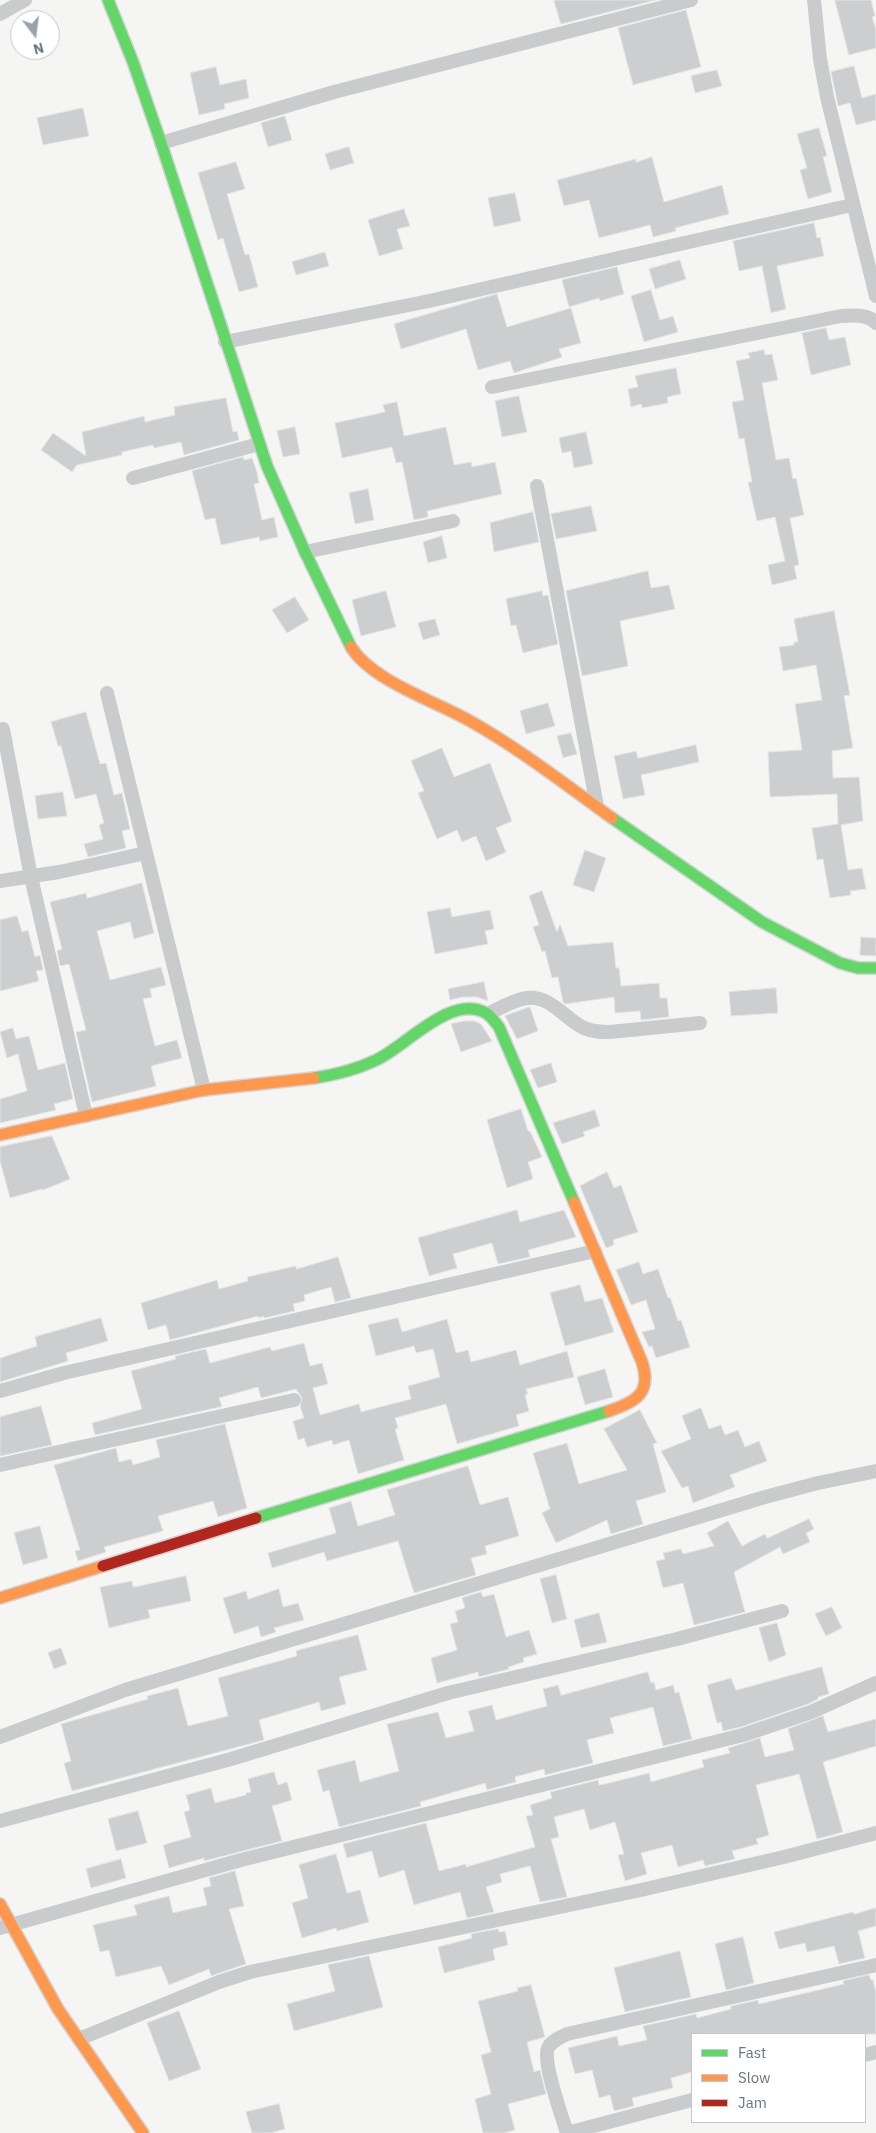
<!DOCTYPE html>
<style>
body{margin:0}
#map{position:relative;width:876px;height:2133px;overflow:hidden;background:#f5f5f4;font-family:"IBM Plex Sans",sans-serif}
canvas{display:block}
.legend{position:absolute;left:691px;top:2033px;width:175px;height:90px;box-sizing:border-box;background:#fff;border:1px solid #c2c9ce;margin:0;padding:6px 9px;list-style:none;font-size:15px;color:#667784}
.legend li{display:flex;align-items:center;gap:10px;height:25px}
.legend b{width:25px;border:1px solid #c2c9ce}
.north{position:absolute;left:10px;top:10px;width:50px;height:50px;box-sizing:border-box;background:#fff;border:1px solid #c2c9ce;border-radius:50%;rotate:165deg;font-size:14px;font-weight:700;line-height:20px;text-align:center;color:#667784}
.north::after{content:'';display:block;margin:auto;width:18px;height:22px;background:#98a3ab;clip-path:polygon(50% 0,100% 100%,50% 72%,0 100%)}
</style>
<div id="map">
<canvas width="876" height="2133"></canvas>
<ul class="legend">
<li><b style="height:6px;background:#63d668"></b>Fast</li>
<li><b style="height:6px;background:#ff974d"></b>Slow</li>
<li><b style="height:6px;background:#b3261e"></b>Jam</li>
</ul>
<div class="north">N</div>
</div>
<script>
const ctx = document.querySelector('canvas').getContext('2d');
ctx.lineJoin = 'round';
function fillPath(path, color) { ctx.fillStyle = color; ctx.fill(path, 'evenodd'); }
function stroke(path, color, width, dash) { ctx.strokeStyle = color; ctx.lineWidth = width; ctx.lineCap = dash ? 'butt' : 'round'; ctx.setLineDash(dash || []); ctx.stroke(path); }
const building = new Path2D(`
 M554 0H656L561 24Z
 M835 0H871L875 16 872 17 876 29V48L849 55Z
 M686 10 701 67 633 85 618 28Z
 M854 66 862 98 876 94V120L856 125 850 103 838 106 831 72Z
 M216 67 220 85 246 79 249 98 224 104 225 109 199 115 190 73Z
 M717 70 722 86 695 93 691 76Z
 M83 108 89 136 43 145 37 118Z
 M285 116 292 140 268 147 261 123Z
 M819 128 827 156 823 157 832 192 808 199 800 170 807 168 797 134Z
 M349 147 354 163 330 170 325 154Z
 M652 157 664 202 722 185 729 214 675 228 676 231 653 237 650 225 599 238 589 200 564 206 557 180 636 159V162Z
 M236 162 245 189 227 194 245 255 249 254 258 287 239 292 223 238 218 240 198 173Z
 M515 193 521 221 494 227 488 198Z
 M404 209 410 226 397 229 403 249 379 256 368 220Z
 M814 223 817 238 820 237 824 256 777 266 786 309 771 313 762 266 739 271 733 241Z
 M325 252 329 266 296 275 292 262Z
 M680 260 686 279 655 289 649 269Z
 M617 267 624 294 600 301 599 298 569 307 562 280Z
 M651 290 660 320 673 316 678 332 644 342 631 296Z
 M497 294 507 327 571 308 581 343 559 349 562 357 514 373 510 361 478 370 466 329 401 349 394 324Z
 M826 328 829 340 845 337 851 365 811 375 802 333Z
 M764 350 765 355 772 354 778 380 762 383 776 460 789 458 793 479 796 478 804 515 790 518 799 565 794 566 797 579 772 585 768 565 785 561 775 517 757 521 748 482H752L744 438 739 439 732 402 744 400 736 361 750 358 748 353Z
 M676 368 681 394 667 397 668 403 642 408 641 404 631 407 628 389 638 387 635 376Z
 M519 396 527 432 502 437 495 401Z
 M226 398 233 432 237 431 239 440 184 455 181 442 154 448 153 445 122 452V455L77 465 72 472 41 450 53 433 86 456 82 432 144 416 145 422 175 415 174 407Z
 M397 402 404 436 446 427 454 465 471 462 472 467 495 462 502 494 427 511 428 517 414 520 402 462 396 463 392 447 342 458 335 423 385 412 383 405Z
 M295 427 300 454 283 457 277 431Z
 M586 432 593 464 574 468 571 451 562 453 559 438Z
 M243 457 244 460 252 458 257 472 259 483 254 484 262 520 274 517 278 537 260 541 259 537 221 545 215 518 205 520 192 471Z
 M368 489 374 520 355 524 349 493Z
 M591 506 597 531 556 539 551 514Z
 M533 512 539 542 494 552 490 523Z
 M442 536 447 558 428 563 423 542Z
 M648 571 651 588 669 585 675 609 620 621 628 666 582 676 566 591Z
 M386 591 396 627 361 636 352 600Z
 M542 591 543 596 548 595 558 644 523 653 516 625 511 626 506 599Z
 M295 597 309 620 287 633 272 610Z
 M834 611 850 695 844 696 853 748 832 751 833 778 859 777 863 821 841 825 848 870 862 868 866 889 850 891 851 895 830 898 823 859 817 860 812 828 838 824 837 794 770 797 768 752 802 750 795 704 822 700 816 665 783 671 779 647 794 645V642H798L794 619Z
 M435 619 440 635 423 640 418 623Z
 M548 703 555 726 526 734 520 711Z
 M86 712 100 764 106 763 114 795 122 793 130 829 122 831 126 848 88 857 84 844 103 839 99 825 104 823 96 794 75 799 61 746H58L51 722Z
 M571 733 577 754 563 758 557 736Z
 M696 745 699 762 641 775 645 795 623 799 614 756 636 751 638 758Z
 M442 748 454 777 490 763 512 821 496 828 506 852 486 861 476 836 462 842 457 830 437 839 418 793 424 791 411 761Z
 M63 792 67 816 38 819 35 796Z
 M585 850 606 858 594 892 573 885Z
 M142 883 154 933 134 939 130 922 97 931 110 980 161 967 166 985 150 989 152 997 143 999 155 1046 177 1040 182 1058 151 1066 156 1086 92 1102 76 1032 86 1030 69 964 60 966 57 951 62 949 50 902 86 893 87 898Z
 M542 891 557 932 560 924 568 946 613 942 616 968H619L621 986 659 983 660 998H667L669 1017 641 1020 640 1011 615 1013 614 997 565 1004 563 1002 558 977 552 978 545 951 542 952 533 927 539 925 529 896Z
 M450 908 452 917 490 910 494 929 485 931 488 944 435 954 427 912Z
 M17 916 22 932 28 930 35 957 40 955 43 970 36 971 39 981 0 991V920Z
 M861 937 876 938V956L860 955Z
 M484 982 488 1001 477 997H462L450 1000 448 989Z
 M776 988 778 1013 731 1016 729 992Z
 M530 1007 538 1031 517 1039 505 1016Z
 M464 1021H474L481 1024 492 1041 461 1052 451 1024Z
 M13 1028 16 1039 29 1036 38 1070 65 1063 73 1099 54 1104 56 1110 0 1123V1099L27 1091 18 1054 7 1058 0 1032Z
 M551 1063 557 1082 538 1088 530 1070Z
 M521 1109 528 1131H530L542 1157 528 1162 533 1179 507 1188 487 1120Z
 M595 1110 600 1126 583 1132 585 1136 562 1144 553 1123Z
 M52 1136 70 1179 43 1190 42 1189 10 1198 0 1161V1147Z
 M607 1172 614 1188 621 1185 638 1232 613 1240 614 1245 606 1248 580 1186Z
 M517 1210 520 1222 564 1210 576 1237 528 1250 530 1257 498 1264 492 1243 453 1254 457 1268 429 1276 418 1238Z
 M338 1257 351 1298 335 1302 331 1287 304 1295 305 1301 293 1304 295 1311 264 1318V1316L258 1318V1316L170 1340 166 1325 148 1330 141 1303 217 1280 219 1289 248 1281 247 1277 296 1266V1269Z
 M639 1262 643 1274 658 1269 668 1298 670 1297 678 1321 681 1320 690 1347 656 1358 652 1346 649 1347 642 1332 655 1329 646 1300 631 1305 616 1270Z
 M580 1285 585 1302 602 1298 614 1332 565 1346 550 1293Z
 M101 1318 108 1341 66 1353 68 1361 0 1382V1358L37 1346 35 1337Z
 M398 1318 402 1332 447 1319 456 1353 468 1350 471 1362 516 1350 520 1365 567 1351 574 1377 526 1389 528 1394 525 1395 529 1411 516 1415 519 1426 457 1444 446 1404 395 1418 398 1428 395 1429 404 1460 358 1474 349 1440 333 1445 332 1440 307 1447 304 1438 298 1440 293 1421 304 1418 300 1406 302 1398 296 1389 261 1398 258 1387 219 1398 222 1406 220 1407 95 1435 92 1423 142 1409 131 1371 176 1359 175 1356 206 1349 210 1363 270 1347 272 1351 304 1343 310 1366 322 1363 328 1384 313 1388 320 1415 359 1404 361 1412 411 1399 408 1386 440 1377 433 1349 416 1353 414 1346 376 1356 368 1325Z
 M605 1369 613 1397 585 1405 577 1377Z
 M41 1406 52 1445 0 1456V1417Z
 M701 1408 709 1429 721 1425 725 1435 738 1430 745 1447 759 1441 767 1461 730 1475 735 1487 693 1503 688 1486 682 1488 661 1451 691 1439 682 1416Z
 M640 1410 657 1443 653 1444 666 1492 636 1501 643 1524 611 1534 607 1520 556 1543 542 1513 550 1509 533 1453 567 1443 579 1484 627 1470 604 1429Z
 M225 1424 247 1508 218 1517 213 1501 158 1516 163 1531 104 1547 106 1552 78 1561 75 1551 80 1550 54 1465 116 1448 119 1462 131 1459 133 1465 160 1457 156 1440Z
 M468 1466 480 1505 508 1497 519 1536 485 1546 487 1554 471 1558 476 1575 414 1593 398 1541 327 1561 324 1552 272 1568 268 1553 336 1533 329 1508 351 1501 358 1526 395 1515 387 1490Z
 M809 1519 814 1529 806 1533 810 1542 783 1554 780 1547 734 1572 745 1612 694 1625 683 1583 663 1588 656 1561 665 1559 663 1553 681 1549 683 1554 714 1546 707 1533 728 1521 742 1546 765 1534 767 1538Z
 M40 1526 48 1558 23 1565 14 1533Z
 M556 1575 567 1619 552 1623 540 1579Z
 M186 1576 191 1601 148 1610 150 1618 109 1628 100 1587 132 1581 133 1587Z
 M279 1589 283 1607 298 1603 304 1620 274 1628 276 1632 261 1637 258 1626 234 1634 223 1598 246 1591 248 1599Z
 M481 1592 483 1597 494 1594 506 1637 529 1630 537 1654 523 1658 524 1662 508 1667 509 1669 479 1677 478 1672 437 1683 431 1658 457 1650 450 1624 458 1622 455 1611 465 1608 462 1598Z
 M832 1607 842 1628 826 1636 815 1614Z
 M599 1613 607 1642 581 1648 574 1620Z
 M777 1623 786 1655 769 1662 759 1628Z
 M358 1635 367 1670 339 1677 346 1704 321 1711 319 1702 259 1720 264 1740 72 1791 64 1763 71 1761 61 1724 148 1699 147 1696 178 1688 188 1726 228 1716 218 1678 297 1656 296 1651Z
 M61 1648 67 1664 54 1669 48 1653Z
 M822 1667 829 1694 818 1697V1699L808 1704 741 1727 723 1731 721 1722 717 1723 707 1685 731 1678 736 1690Z
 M648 1672 651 1683 654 1682 656 1690 673 1685 675 1693 679 1692 692 1739 663 1746 653 1707 610 1718 614 1733 587 1740 593 1763 545 1775 544 1769 515 1777 516 1782 487 1790 485 1783 420 1802 421 1806 339 1827 329 1790 323 1792 317 1770 355 1760 360 1782 399 1771 387 1724 438 1712 446 1738 474 1731 468 1711 492 1705 496 1720 547 1706 543 1689 558 1685 561 1695Z
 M823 1716 828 1732 876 1719V1746L823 1762 843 1832 817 1839 799 1774 756 1785 769 1835 756 1839 758 1844 732 1851 735 1859 705 1866 703 1860 678 1867 672 1845 641 1853 647 1874 625 1881 618 1855 624 1854 615 1822 590 1830 584 1809 554 1817 559 1837 551 1839 567 1897 540 1902 530 1866 500 1874 502 1882 486 1887 494 1912 467 1918 460 1892 414 1905 404 1870 379 1878 372 1851 347 1858 343 1844 426 1823 439 1871 466 1864V1867L535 1847 526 1816 533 1815 530 1805 552 1798 550 1792 598 1780 599 1785 605 1784 649 1773 651 1782 704 1767 702 1760 730 1753 728 1748 760 1738 765 1757 794 1750 788 1729Z
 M274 1772 278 1785 287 1782 292 1800 272 1806 282 1841 204 1861V1858L169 1868 163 1845 191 1837 184 1812 190 1810 186 1795 211 1788 215 1803 246 1795V1793L251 1792 248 1779Z
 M138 1811 147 1843 116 1851 108 1819Z
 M336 1854 347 1893 360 1890 369 1922 337 1931 336 1928 302 1938 292 1903 308 1898 299 1865Z
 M121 1859 126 1878 91 1888 86 1869Z
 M235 1871 244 1906 229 1909 246 1964 211 1976 209 1969 169 1985 161 1966 116 1977 109 1950 100 1952 93 1925 137 1915 134 1905 169 1896 173 1913 207 1905 203 1888 211 1886 209 1878Z
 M876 1908V1926L858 1931 865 1958 839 1964 834 1946 807 1952 805 1943 779 1949 774 1932 853 1912 854 1914Z
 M498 1929 499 1932 505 1931 508 1945 493 1949 495 1960 444 1973 438 1947 472 1938 471 1934Z
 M743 1937 754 1983 726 1990 715 1944Z
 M680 1951 691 1997 625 2012 614 1968Z
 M369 1956 383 2007 294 2031 287 2004 335 1991 328 1965Z
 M869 1975 871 1980H873L876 1992V2034H692V2072L671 2078 673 2088 632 2098 634 2106 614 2111 610 2095 599 2098 592 2070 575 2074 568 2048 617 2036 619 2046 647 2040 643 2026 696 2014 697 2018 731 2009V2006L758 2000 759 2004 844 1984 843 1981Z
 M531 1985 545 2037 527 2042 534 2072 540 2070 546 2094 508 2104 515 2130 504 2133H483L475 2099 491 2094 481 2055 491 2052 478 2001 518 1991 517 1988Z
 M179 2011 201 2069 169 2081 147 2023Z
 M279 2104 285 2129 271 2133H252L246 2112Z`);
fillPath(building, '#cccecf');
stroke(building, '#e4e4e4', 1);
const fast = new Path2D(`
 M108 0 133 62 161 143 267 466 305 552 351 647
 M612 818 762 922 840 963 858 968H876
 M314 1078C334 1075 355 1070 374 1061 405 1048 450 993 486 1013 491 1016 495 1022 499 1027L574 1202
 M256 1518 609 1411`);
const slow = new Path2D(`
 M351 647C372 681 435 701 470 721 520 749 566 785 612 818
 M0 1135 204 1090 314 1078
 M574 1202 642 1362C652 1393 636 1402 609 1411
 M0 1598 103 1566
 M0 1904 58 2009 143 2133`);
const jam = new Path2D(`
 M103 1566 256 1518`);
stroke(fast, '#d2d3d4', 14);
stroke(slow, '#d2d3d4', 14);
stroke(jam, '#d2d3d4', 14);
stroke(new Path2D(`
 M814 0 820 59 827 97 876 296
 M0 14 25 0
 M161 143 334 92 691 0
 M225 342 429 301 852 205
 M492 387 841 316C853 315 868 314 876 323
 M133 478 259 444
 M537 486 597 806
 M305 552 453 521
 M107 693 204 1090
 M3 729 31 877 86 1116
 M0 881 59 872 146 853
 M488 1014C500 1008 513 1000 527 998 550 995 565 1019 584 1028 593 1032 601 1032 610 1032L700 1023
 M0 1391 64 1373 595 1251
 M0 1465 294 1400
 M0 1737 125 1690 765 1497 818 1483 876 1471
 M0 1821 231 1759 448 1693 677 1639 782 1611
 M0 1928 241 1860 743 1735 811 1712 876 1683
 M79 2039 219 1982 250 1972 641 1890 784 1857 876 1833
 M865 2055 876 2052
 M567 2133C562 2116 542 2062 548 2048 552 2040 560 2038 567 2034L876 1965
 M567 2133 692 2100`), '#cacbcc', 14);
stroke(fast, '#63d668', 11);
stroke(slow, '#ff974d', 11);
stroke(jam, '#b3261e', 11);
</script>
